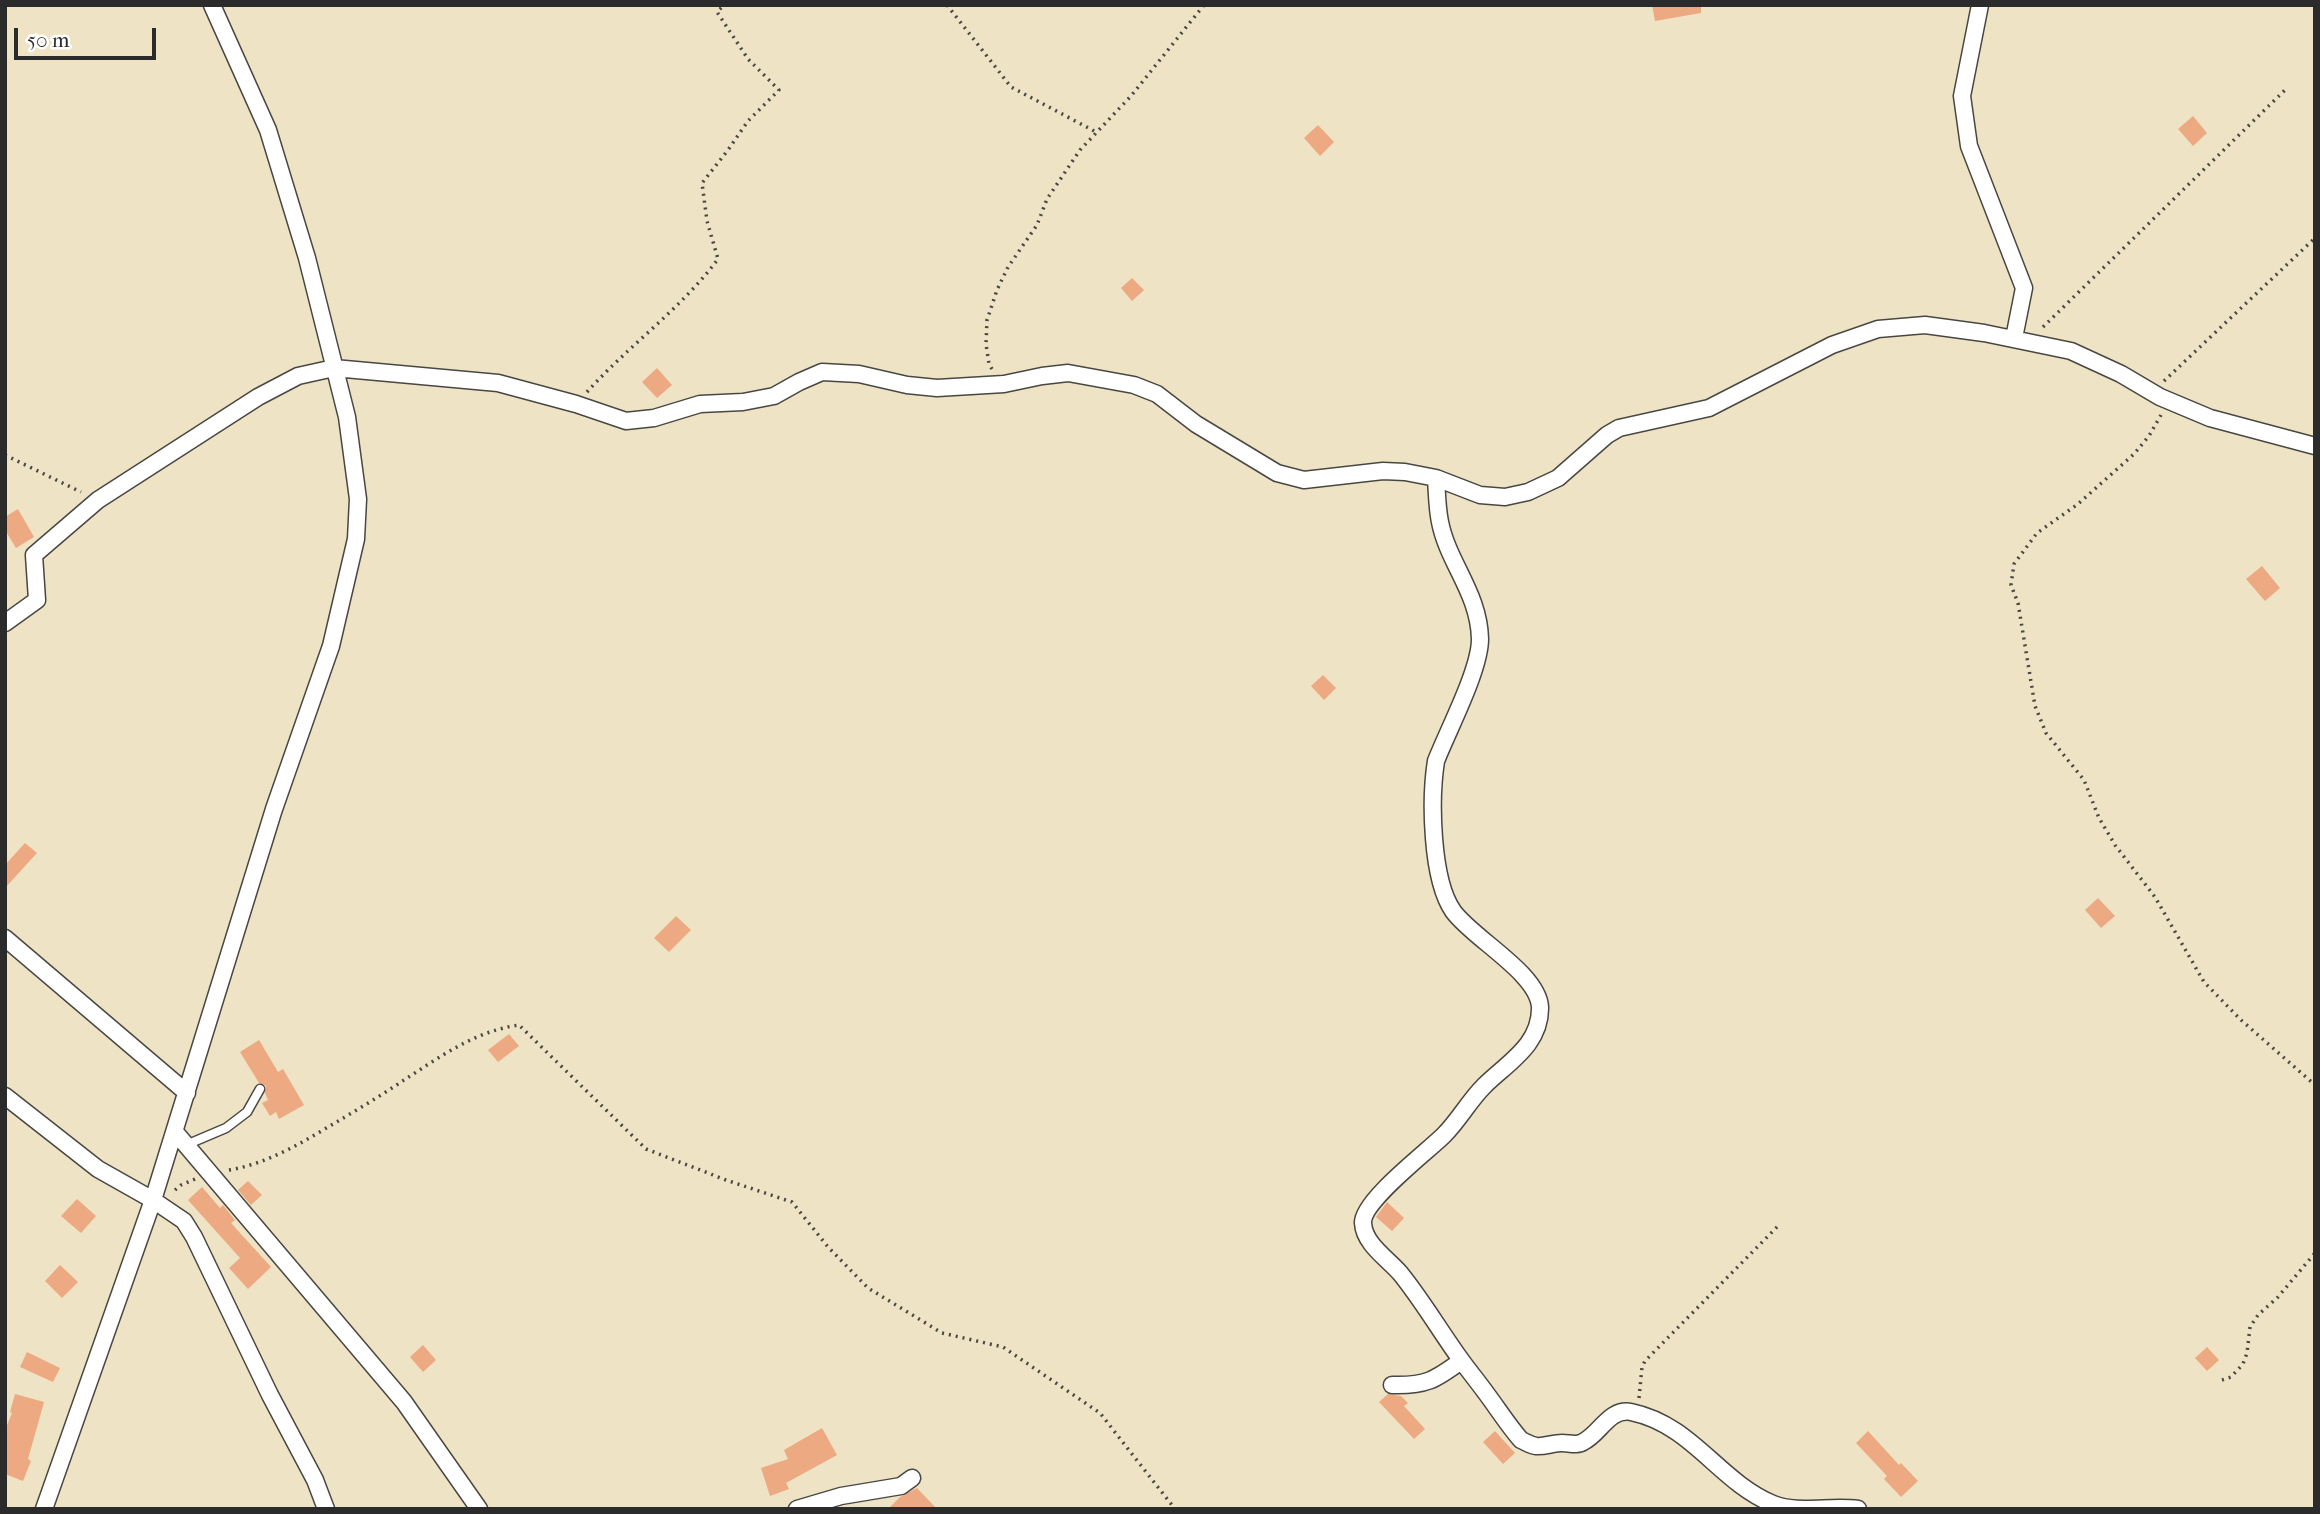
<!DOCTYPE html>
<style>
body{margin:0}
#map{position:relative;width:2320px;height:1514px;overflow:hidden;background:#eee3c5;font-family:"IM FELL French Canon",serif}
canvas{display:block}
.frame{position:absolute;inset:0;border:7px solid #2b2b2b;pointer-events:none}
.scale{position:absolute;left:14px;top:28px;width:142px;height:32px;box-sizing:border-box;border:4px solid #2b2b2b;border-top:0;padding-left:9px;font-size:21px;line-height:24px;white-space:nowrap;color:#2b2b2b;-webkit-text-stroke:5px #fff;paint-order:stroke}
</style>
<div id="map">
<canvas width="2320" height="1514"></canvas>
<div class="frame"></div>
<div class="scale">50 m</div>
</div>
<script>
const ctx = document.querySelector('canvas').getContext('2d');
ctx.lineJoin = 'round';
function fillPath(path, color) { ctx.fillStyle = color; ctx.fill(path, 'evenodd'); }
function stroke(path, color, width, dash) { ctx.strokeStyle = color; ctx.lineWidth = width; ctx.lineCap = dash ? 'butt' : 'round'; ctx.setLineDash(dash || []); ctx.stroke(path); }
fillPath(new Path2D(`
 M1652 5H1701V13L1655 21Z
 M2193 116 2207 133 2193 146 2178 129Z
 M1318 125 1334 142 1320 156 1304 138Z
 M1132 278 1144 290 1132 301 1121 288Z
 M657 368 672 385 657 398 642 382Z
 M18 509 34 537 16 548 5 530V517Z
 M2262 566 2280 588 2265 601 2246 579Z
 M1323 675 1336 688 1324 700 1311 686Z
 M25 843 37 853 5 888V865Z
 M2098 898 2115 916 2101 928 2085 910Z
 M676 916 691 930 669 952 654 938Z
 M509 1034 519 1046 498 1062 488 1050Z
 M259 1040 278 1072 283 1069 304 1105 279 1119 276 1112 270 1116 262 1103 268 1100 265 1093 266 1086 259 1083 240 1052Z
 M248 1181 262 1195 251 1205 238 1190Z
 M202 1187 220 1208 223 1205 235 1220 231 1223 271 1267 248 1289 229 1268 240 1258 188 1200Z
 M77 1199 96 1216 81 1233 61 1216Z
 M1387 1202 1404 1218 1392 1231 1376 1217Z
 M60 1265 78 1282 62 1298 45 1281Z
 M423 1345 436 1360 423 1372 410 1357Z
 M2207 1347 2219 1360 2207 1371 2195 1358Z
 M27 1352 60 1368 53 1382 20 1367Z
 M15 1394 44 1402 28 1459 31 1461 23 1481 5 1474V1430L12 1413 10 1412Z
 M1388 1394 1401 1396 1408 1403 1404 1406 1425 1429 1414 1439 1379 1402Z
 M822 1428 837 1455 786 1483 789 1489 770 1496 761 1468 788 1459 784 1450Z
 M1495 1431 1515 1453 1503 1464 1483 1442Z
 M1868 1431 1899 1465 1901 1463 1918 1481 1901 1497 1884 1479 1887 1476 1856 1443Z
 M917 1488 937 1509H888L900 1497Z`), '#eda981');
const lane = new Path2D(`
 M186 1145 226 1128 247 1112 260 1089`);
const street = new Path2D(`
 M212 5 268 130 307 258 347 417 358 499 356 539 331 646 274 809 153 1200 184 1221 194 1237 270 1395 315 1480 326 1509
 M1980 5 1962 96 1969 146 2024 288 2014 338
 M1436 478C1437 492 1437 508 1440 522 1448 563 1479 593 1480 639 1480 670 1448 730 1436 761 1430 799 1431 879 1453 911 1472 938 1538 973 1540 1007 1541 1045 1507 1063 1484 1086 1469 1101 1459 1120 1444 1135 1427 1152 1362 1201 1363 1223 1364 1244 1388 1259 1400 1273 1422 1300 1440 1331 1461 1360 1469 1371 1478 1382 1486 1393 1498 1409 1508 1425 1521 1440 1526 1442 1530 1445 1536 1446 1544 1447 1553 1443 1562 1443 1569 1443 1577 1446 1583 1442 1600 1434 1609 1408 1631 1412 1693 1425 1718 1481 1773 1504 1797 1514 1832 1505 1858 1509
 M5 623 37 600 34 555 98 500 258 397 298 376 334 368 498 383 576 404 626 421 654 418 700 404 743 402 774 396 799 382 822 372 859 374 907 385 937 388 1004 384 1042 376 1068 373 1134 385 1157 394 1196 424 1277 473 1304 480 1383 471 1405 472 1436 478 1480 495 1505 497 1528 492 1558 478 1607 435 1619 428 1709 408 1832 345 1878 329 1925 325 1984 333 2071 351 2121 374 2160 397 2210 418 2315 446
 M5 938 187 1093
 M5 1096 98 1169 153 1200 44 1509
 M175 1132 404 1402 479 1509
 M1392 1385C1426 1386 1435 1380 1461 1361
 M797 1509 841 1496 901 1486 912 1478`);
stroke(lane, '#484742', 11);
stroke(street, '#484742', 19);
stroke(new Path2D(`
 M947 5 1011 87 1098 133
 M2043 327 2287 88
 M992 369 989 364 986 344 987 320 997 290 1008 267 1037 225 1047 199 1080 150 1131 96 1204 5
 M2164 381 2315 238
 M587 392C628 346 681 309 718 259L707 221 702 183 728 150 748 121 779 90 748 59 717 12 724 5
 M2161 415 2149 436 2134 454 2078 504 2037 533 2014 564 2011 585 2018 603 2035 706 2046 733 2084 780 2099 818 2115 845 2155 897 2204 982 2241 1020 2315 1085
 M5 455 81 492
 M229 1170C272 1163 309 1138 345 1117 365 1105 385 1093 404 1080 440 1057 475 1031 519 1025L646 1149 726 1180 792 1202 828 1247 868 1288 942 1333 1003 1347 1100 1413 1175 1509
 M175 1190 181 1185 195 1179
 M2222 1380 2231 1377 2243 1364 2247 1353 2250 1327 2258 1315 2278 1297 2315 1253
 M1639 1398 1642 1367 1645 1361 1778 1226`), '#484742', 3.5, [2, 5]);
stroke(lane, '#fff', 8);
stroke(street, '#fff', 16);
</script>
